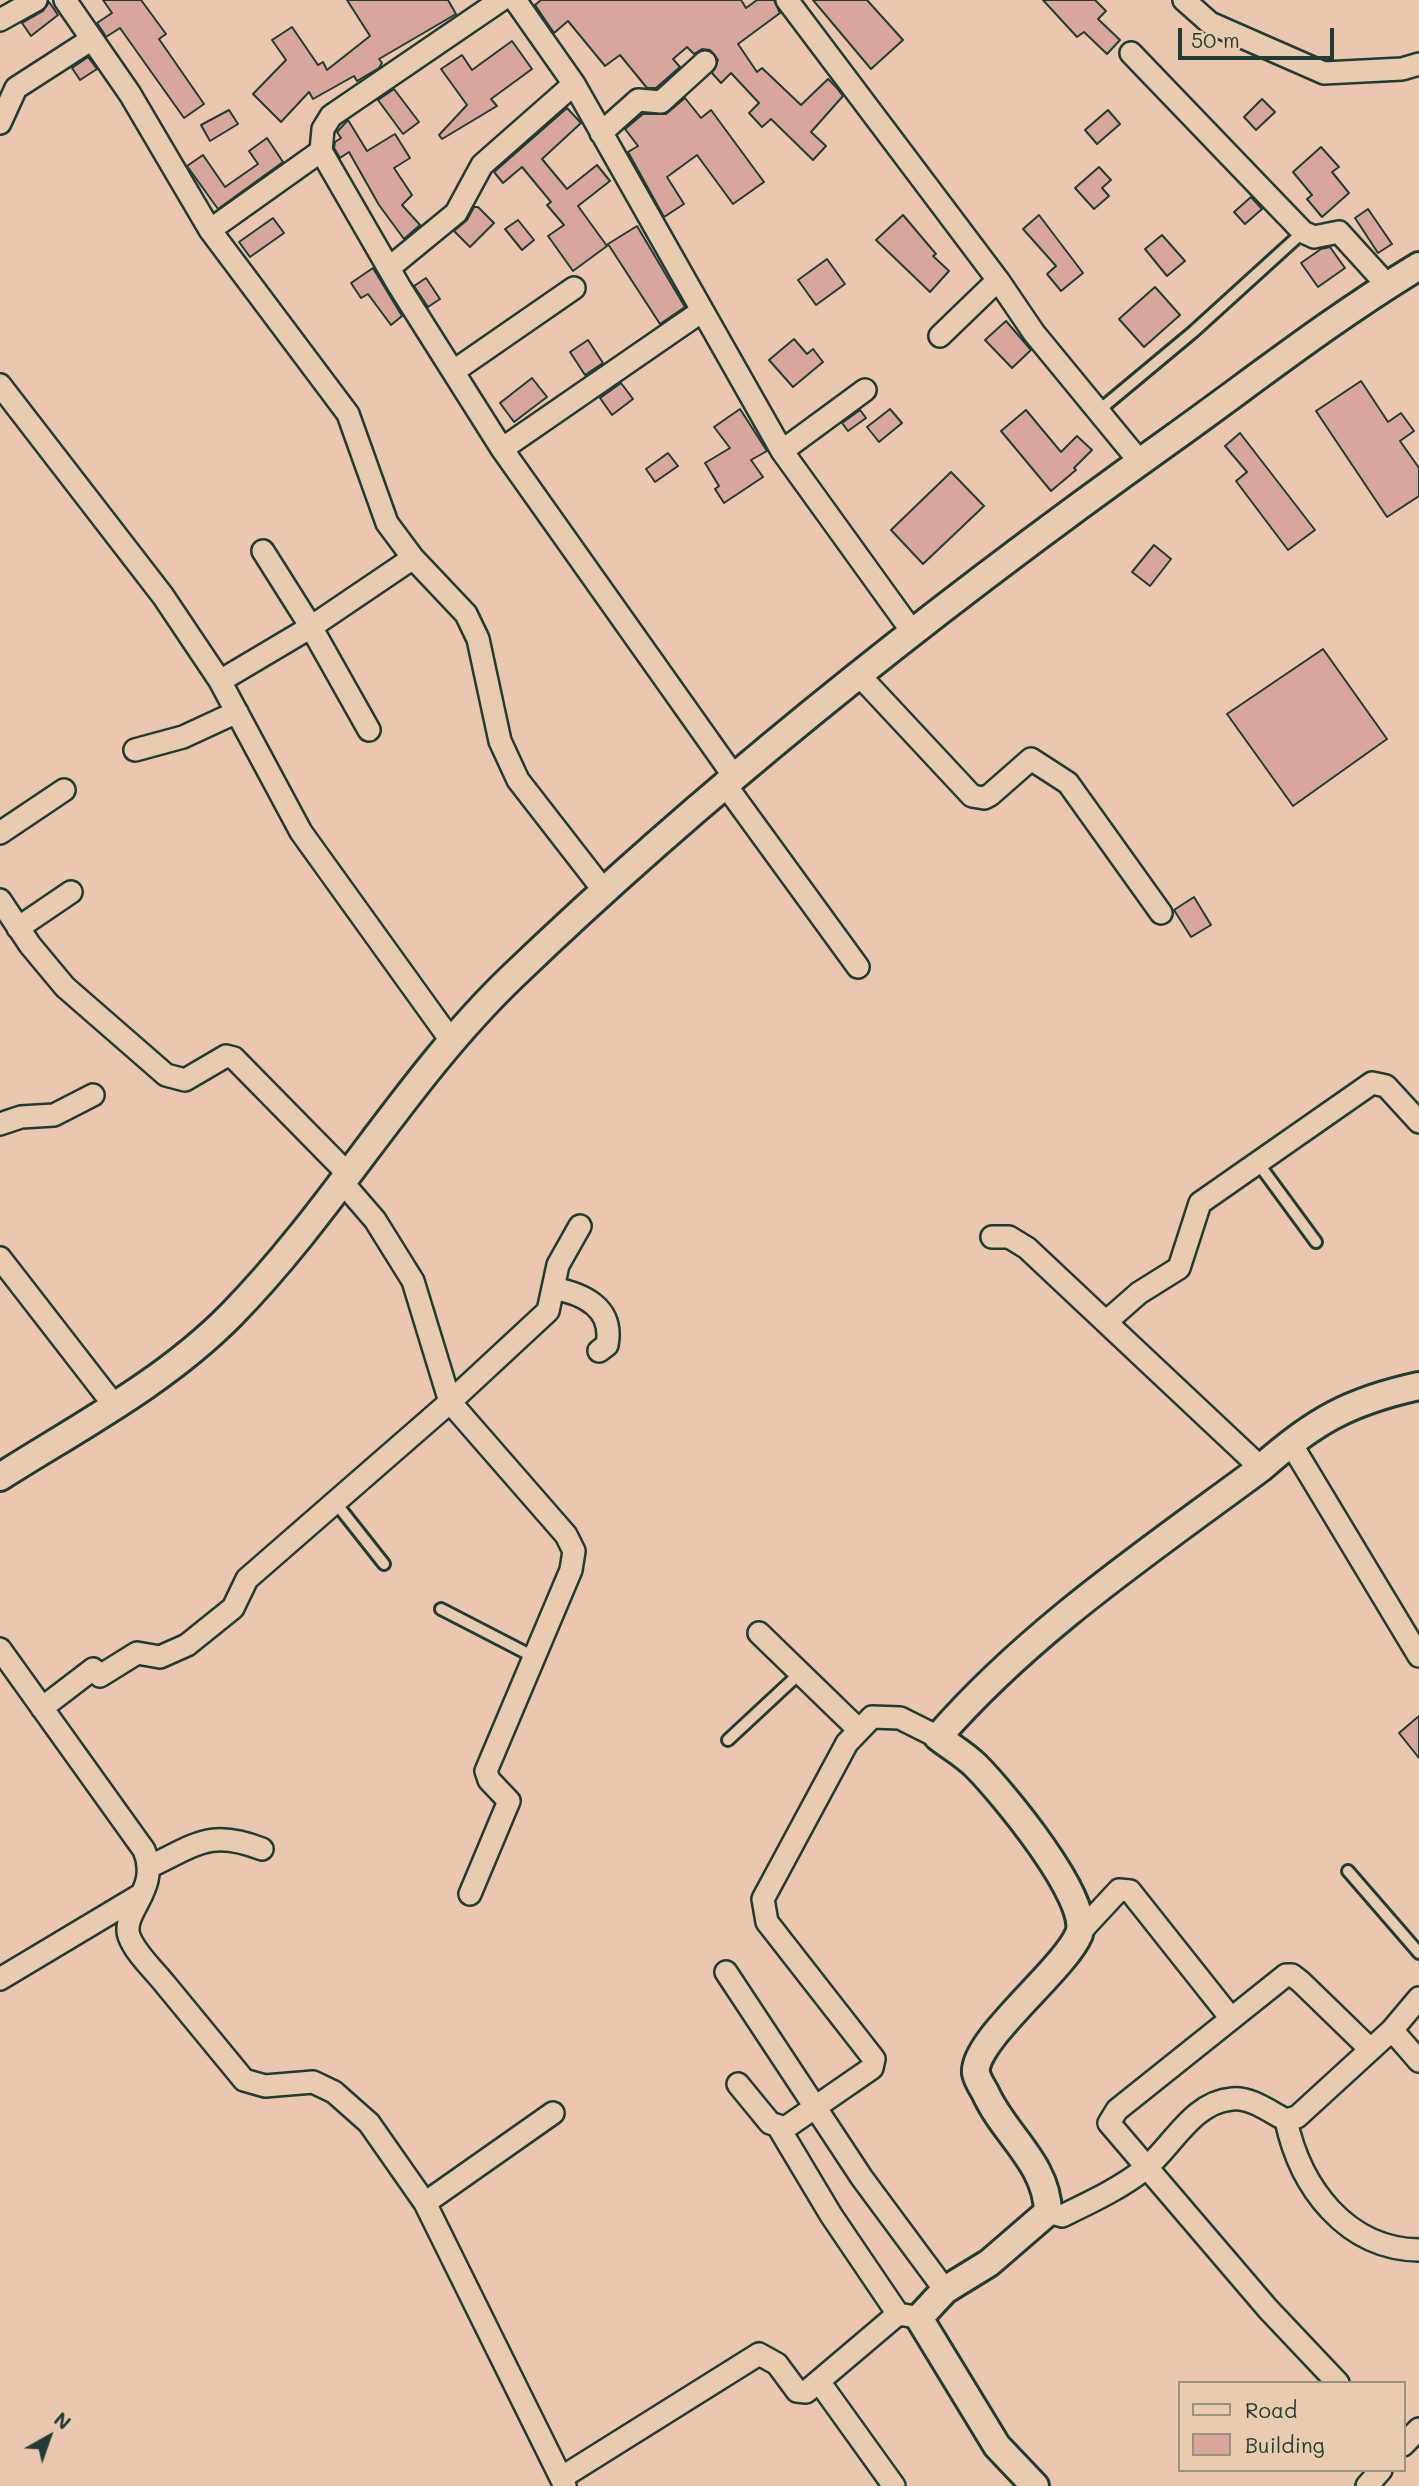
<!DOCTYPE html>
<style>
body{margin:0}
#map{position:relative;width:1419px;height:2486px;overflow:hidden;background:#eac7ae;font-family:Mali,sans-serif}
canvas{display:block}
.legend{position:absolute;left:1178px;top:2381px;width:228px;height:91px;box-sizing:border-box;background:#e9ccb0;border:2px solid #98937e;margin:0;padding:9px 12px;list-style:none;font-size:21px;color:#1f3d34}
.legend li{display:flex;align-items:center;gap:14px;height:35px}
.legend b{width:35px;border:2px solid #98937e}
.north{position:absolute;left:14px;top:2402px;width:70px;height:70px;-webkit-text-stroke:5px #e9ccb0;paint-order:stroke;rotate:40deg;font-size:19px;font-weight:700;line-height:28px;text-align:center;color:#1f3d34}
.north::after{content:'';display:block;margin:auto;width:24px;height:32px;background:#1f3d34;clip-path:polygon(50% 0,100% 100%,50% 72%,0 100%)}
.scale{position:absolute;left:1178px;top:28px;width:156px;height:32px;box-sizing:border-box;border:4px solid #1f3d34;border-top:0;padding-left:9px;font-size:21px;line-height:24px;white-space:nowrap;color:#1f3d34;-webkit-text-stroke:5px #e9ccb0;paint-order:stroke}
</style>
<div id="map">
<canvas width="1419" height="2486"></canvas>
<ul class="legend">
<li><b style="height:9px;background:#e9ccb0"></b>Road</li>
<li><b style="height:19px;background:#d8a69c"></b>Building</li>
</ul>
<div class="north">N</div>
<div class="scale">50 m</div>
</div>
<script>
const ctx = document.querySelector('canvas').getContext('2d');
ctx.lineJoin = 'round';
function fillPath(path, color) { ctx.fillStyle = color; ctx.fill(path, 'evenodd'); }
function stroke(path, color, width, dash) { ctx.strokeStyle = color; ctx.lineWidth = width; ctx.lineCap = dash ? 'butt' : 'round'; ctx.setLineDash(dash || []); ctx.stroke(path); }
const building = new Path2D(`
 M103 0H141L166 34 159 39 204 104 184 118 120 28 106 37 103 32 97 23 112 13Z
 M347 0H448L456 14 379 59 382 63 379 68 357 81 354 76 313 99 309 92 281 122 253 94 286 60 272 40 292 27 318 65 323 62 327 70 370 36Z
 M541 0H741L746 8 757 0H774L780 13 738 44 757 72 762 68 801 105 828 79 836 87 843 96 811 132 826 146 813 160 771 119 762 127 749 113 759 103 731 73 721 83 712 73 718 60 710 50 702 49 694 54 687 47 673 59 680 67 656 88H647L620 55 605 66 568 21 554 33 535 5Z
 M813 0H867L903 40 871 69Z
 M1043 0H1095L1106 11 1098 19 1120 40 1107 54 1084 32 1077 37Z
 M49 2 58 15 31 36 22 23 43 11Z
 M512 41 532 69 491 99 497 106 442 139 439 135 467 105 441 69 462 55 472 70Z
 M88 57 97 69 80 80 72 68Z
 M394 89 419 122 403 134 378 100Z
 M685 98 701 118 711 110 764 182 733 204 697 155 667 177 684 204 664 217 628 152 638 146 625 129 643 114H666Z
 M1262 99 1275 112 1256 130 1244 117Z
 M567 108 581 123 542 159 567 189 597 165 610 181 578 206 607 246 573 271 548 236 564 225 547 205 551 202 522 167 503 183 494 172Z
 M229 110 238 124 210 141 201 125Z
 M1108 110 1120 124 1097 144 1085 130Z
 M348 120 367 151 395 134 410 158 394 168 412 195 402 205 420 225 404 239 379 205 349 152 340 158 334 148 335 142 341 138 337 132Z
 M267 138 283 162 218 209 187 166 203 155 225 187 258 164 249 151Z
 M1321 147 1339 167 1332 172 1349 193 1322 217 1307 199 1312 195 1293 172Z
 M1099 167 1111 180 1102 188 1109 196 1094 209 1075 188Z
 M1251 197 1262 209 1245 224 1234 212Z
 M474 207H478L494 223 470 247 454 231 467 220Z
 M1368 209 1392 244 1378 253 1355 218Z
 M903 215 936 254 933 256 949 271 930 292 876 240Z
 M1039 215 1083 273 1061 291 1047 274 1056 266 1023 229Z
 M273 218 284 233 250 257 239 242Z
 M518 220 534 240 522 250 505 229Z
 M637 226 685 307 660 324 608 244Z
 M1162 235 1185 261 1167 276 1145 249Z
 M1330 247 1345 268 1318 287 1301 263 1321 249Z
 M827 259 845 284 816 305 798 280Z
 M373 268 402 316 391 325 368 294 361 298 351 283Z
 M426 278 440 299 428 307 414 286Z
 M1155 287 1180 315 1144 347 1119 319Z
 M1006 321 1031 350 1012 368 985 340Z
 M794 339 807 354 813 349 823 362 793 387 769 360Z
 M588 340 603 363 585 375 570 352Z
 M532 378 547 397 514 422 500 403Z
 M1361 381 1388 422 1401 413 1414 431 1400 441 1419 468V496L1387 517 1316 411Z
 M621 383 633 399 612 415 600 398Z
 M740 409 767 451 751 460 763 477 724 503 715 489 719 486 705 463 730 448 714 427Z
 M890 409 902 423 879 442 867 427Z
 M860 410 866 418 848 431 842 423Z
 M1026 410 1061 452 1077 436 1092 450 1074 468 1076 470 1051 491 1001 431Z
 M1240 433 1315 530 1288 550 1236 481 1247 472 1225 446Z
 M668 453 678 466 655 482 646 469Z
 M951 472 984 506 923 564 891 530Z
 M1154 545 1171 559 1150 586 1132 572Z
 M1323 649 1387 739 1293 806 1227 714Z
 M1194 897 1211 925 1191 937 1174 910Z
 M1419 1716V1758L1399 1733Z`);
fillPath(building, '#d8a69c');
stroke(building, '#1f3d34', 2);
const service = new Path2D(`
 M1097 412 1193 332 1303 232
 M1258 1163 1316 1242
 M335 1502 384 1564
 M441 1609 534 1657
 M728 1740 800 1673
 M1348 1871 1419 1953`);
const minor = new Path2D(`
 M65 0 130 94 210 230 348 414 387 523 413 558 466 614 478 639 500 741 518 780 605 892
 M501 0 331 116 323 129 321 151 399 286 502 449 733 775
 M515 0 574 84 782 451 914 634
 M787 0 998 280 1034 333 1140 462
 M1184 0 1210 23 1324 73 1402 69 1419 64
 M0 20 36 0
 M1131 53 1303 232 1314 237 1339 232 1388 286
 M0 123 16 88 92 39
 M601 133 638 100 661 102 705 62
 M210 230 321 151
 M389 268 456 213 482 165 574 84
 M940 336 998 280
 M454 371 574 288
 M0 385 163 596 220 681 301 832 450 1039
 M502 449 702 311
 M782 451 865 390
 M263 551 311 627 369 730
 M860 676 972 796 984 798 990 795 1031 759 1068 783 1161 913
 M220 681 311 627 413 558
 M135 750 183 737 237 712
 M724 783 858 967
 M0 833 64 790
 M0 900 30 945 65 987 166 1075 185 1080 226 1056 234 1058 349 1175
 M18 928 71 892
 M0 1124 21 1117 54 1115 93 1095
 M343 1183 375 1220 413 1281 450 1402 566 1535 574 1551 571 1570 486 1771 489 1780 509 1801 470 1894
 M992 1237H1009L1027 1248 1261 1468
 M0 1258 114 1405
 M553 1288C584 1294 614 1308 607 1345L599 1351
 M1106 1322 1139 1293 1179 1268 1200 1203 1372 1083 1386 1086 1419 1122
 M1290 1442 1419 1656
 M759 1633 859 1730
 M0 1649 144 1850C161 1890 121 1911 129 1936 135 1953 154 1970 165 1984 191 2016 218 2048 244 2080L265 2086 313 2082 334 2092 369 2123 425 2203 565 2486
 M42 1708 93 1669 100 1676 137 1653 160 1657 187 1645 233 1608 247 1579 450 1402 548 1311 558 1265 580 1226
 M151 1866C197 1844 211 1829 262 1849
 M1080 1932 1119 1890 1130 1891 1230 2017
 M726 1972 862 2178 945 2290
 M0 1979 142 1894
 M1392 2030 1419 2061
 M738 2084 770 2123 785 2128 872 2068 874 2059 767 1922 763 1899 847 1743 872 1717 900 1718 938 1737
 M1286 2120C1300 2187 1346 2249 1419 2250
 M779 2128 831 2215 898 2314 910 2316
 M425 2203 553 2113
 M1048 2212 1062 2216C1091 2202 1121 2188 1146 2168 1173 2145 1193 2102 1232 2099 1251 2097 1270 2112 1286 2120L1297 2117 1392 2030 1419 1998
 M820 2383 894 2486
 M1338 2383 1268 2309 1109 2123 1117 2110 1286 1975H1292L1301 1982 1370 2049
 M1403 2445 1419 2429
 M561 2478 759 2354 777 2364 797 2391 806 2392 898 2314
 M1367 2486 1381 2470`);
const tertiary = new Path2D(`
 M0 1477C79 1427 165 1382 231 1315 335 1209 407 1077 514 975 718 779 942 603 1172 439 1253 381 1333 318 1419 266
 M1035 2486 997 2446 919 2318 945 2290 989 2263 1048 2212C1047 2163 1004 2135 985 2092 982 2087 977 2079 976 2073 972 2041 1064 1970 1079 1934 1092 1900 1001 1791 976 1766 965 1755 951 1747 938 1737 1030 1631 1149 1551 1261 1468 1314 1421 1350 1401 1419 1386`);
stroke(service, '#1f3d34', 16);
stroke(minor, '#1f3d34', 26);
stroke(tertiary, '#1f3d34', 32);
stroke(service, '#e9ccb0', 10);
stroke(minor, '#e9ccb0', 21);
stroke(tertiary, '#e9ccb0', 26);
</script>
